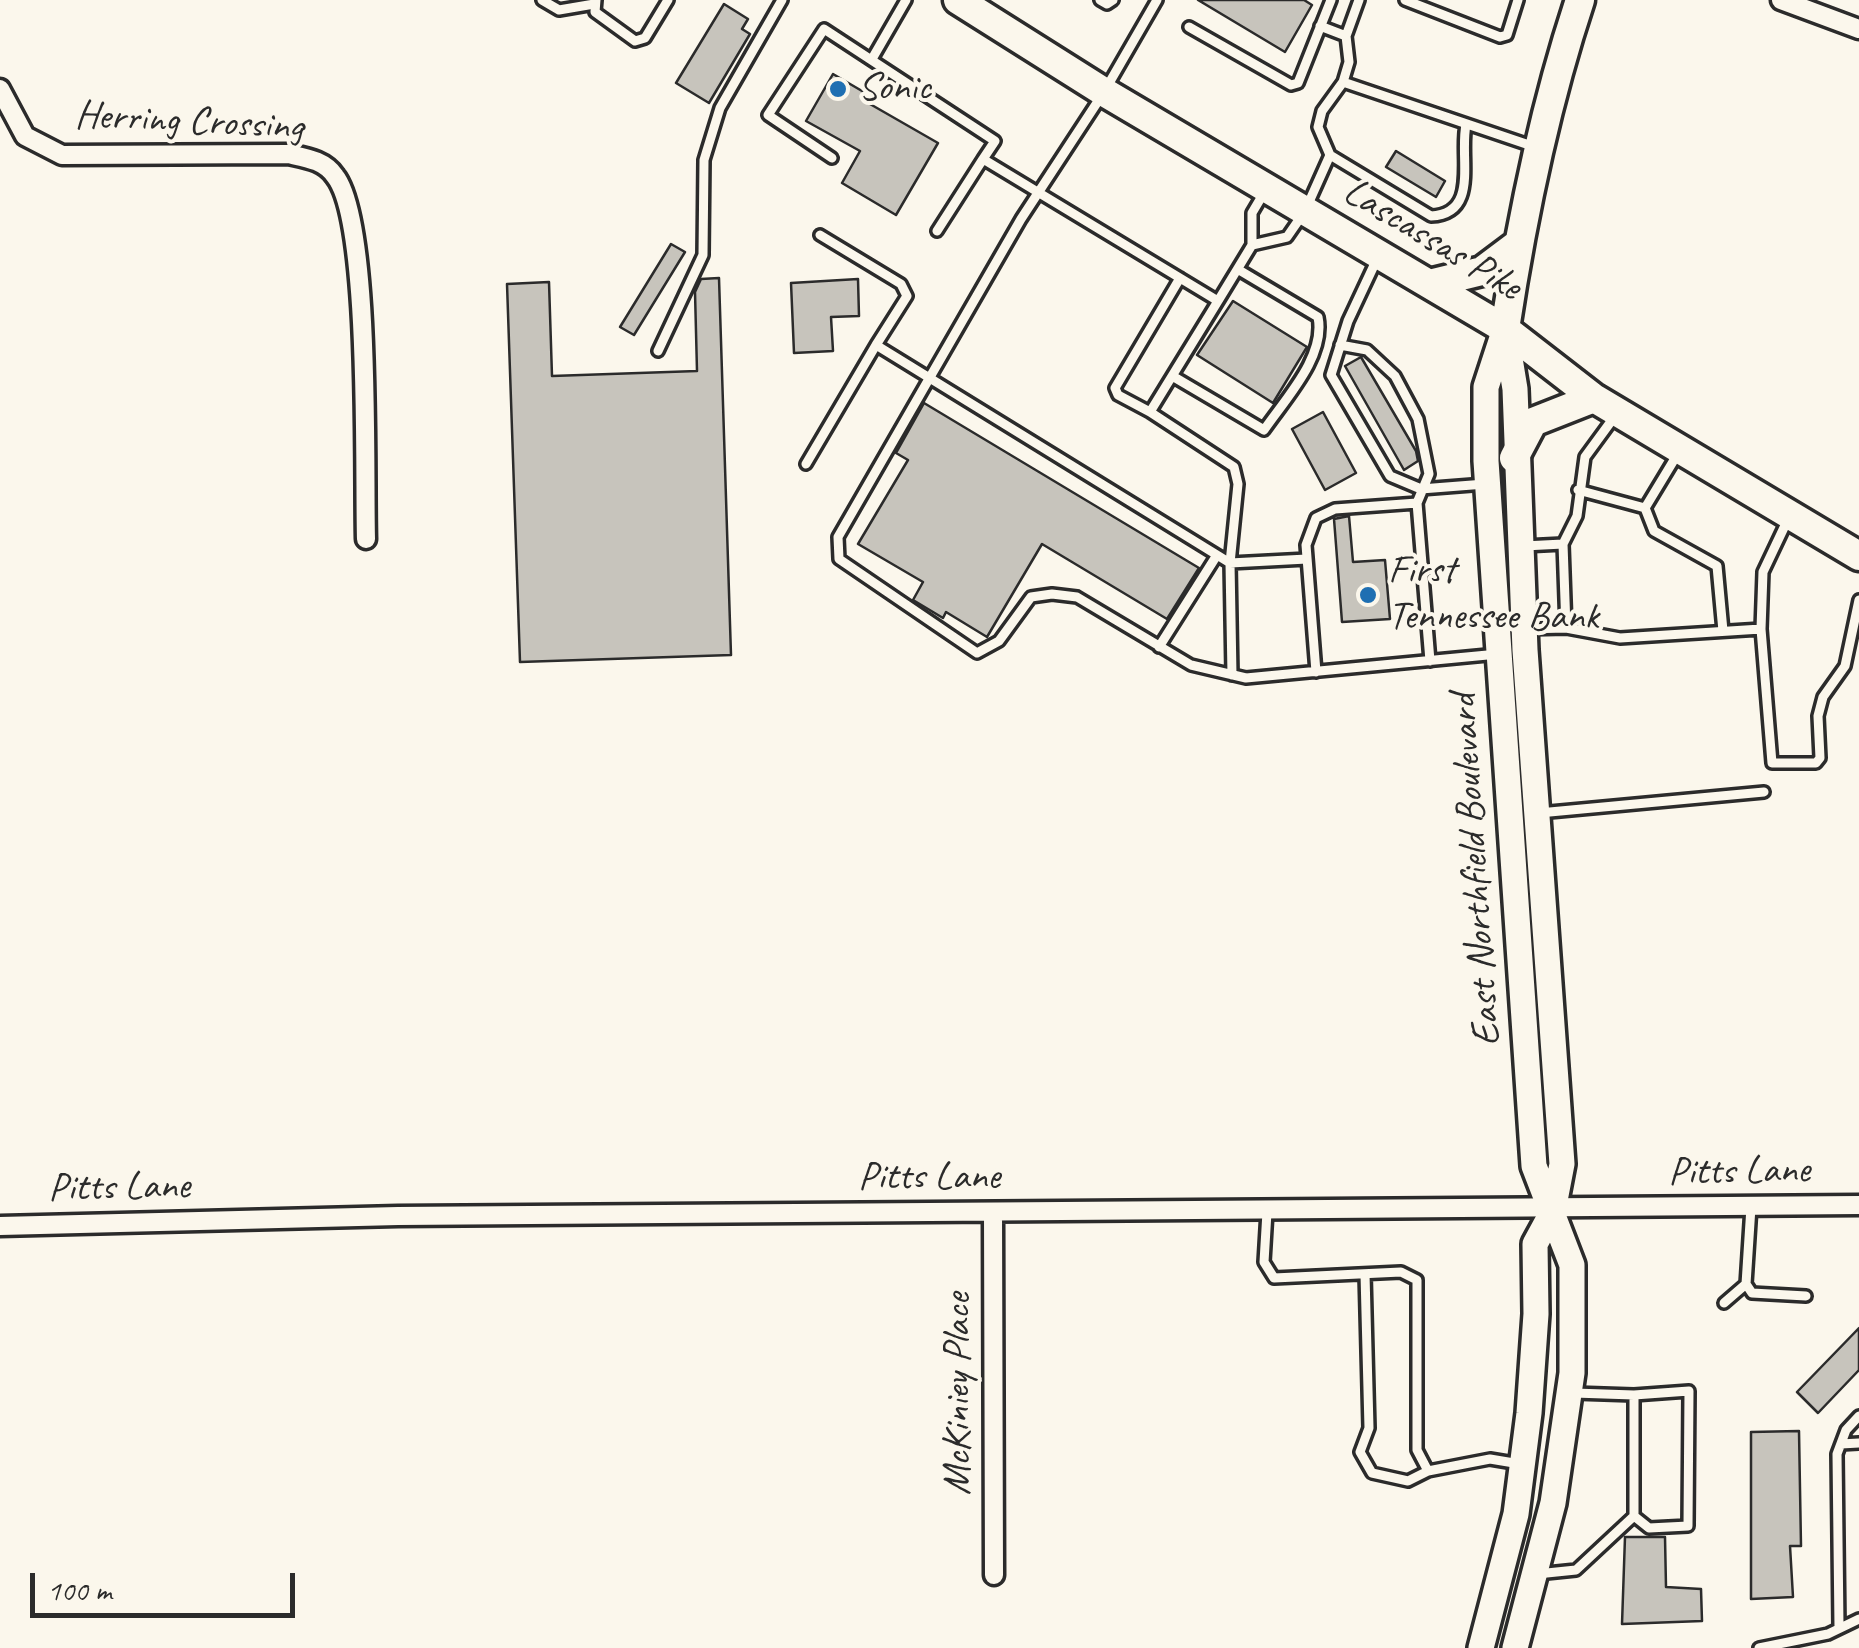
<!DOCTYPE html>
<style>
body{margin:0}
#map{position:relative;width:1859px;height:1648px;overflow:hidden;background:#fbf7ec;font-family:Caveat,sans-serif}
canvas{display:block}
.scale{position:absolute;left:30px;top:1573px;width:265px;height:45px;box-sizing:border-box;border:5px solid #2b2b2b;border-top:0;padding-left:12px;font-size:30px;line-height:35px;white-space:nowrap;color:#2b2b2b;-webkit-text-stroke:8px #fbf7ec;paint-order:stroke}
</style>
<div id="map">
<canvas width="1859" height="1648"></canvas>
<div class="scale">100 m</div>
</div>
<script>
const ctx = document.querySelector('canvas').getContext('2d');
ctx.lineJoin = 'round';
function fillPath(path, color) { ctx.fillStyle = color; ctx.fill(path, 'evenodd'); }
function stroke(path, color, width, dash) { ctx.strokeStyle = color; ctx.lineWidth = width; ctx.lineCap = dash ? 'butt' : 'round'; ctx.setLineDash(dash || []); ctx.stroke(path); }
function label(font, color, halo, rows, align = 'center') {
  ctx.font = font + ' Caveat,sans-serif'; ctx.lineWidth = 8; ctx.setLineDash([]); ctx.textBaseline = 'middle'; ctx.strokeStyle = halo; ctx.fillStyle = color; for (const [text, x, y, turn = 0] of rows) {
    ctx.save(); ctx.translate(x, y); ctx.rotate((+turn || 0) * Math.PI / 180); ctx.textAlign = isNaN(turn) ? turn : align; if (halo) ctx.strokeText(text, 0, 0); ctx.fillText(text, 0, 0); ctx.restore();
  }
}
const building = new Path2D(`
 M1198 0H1304L1312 5 1285 52Z
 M724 4 748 19 742 29 750 34 709 103 676 83Z
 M833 74 874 98 870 104 938 143 896 215 842 183 860 151 806 121Z
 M1396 151 1445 181 1436 197 1386 167Z
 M671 244 685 252 634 335 620 327Z
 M719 278 731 655 520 662 507 284 549 282 552 376 697 371 695 292 701 279Z
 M858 279 859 316 831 317 833 351 794 353 791 283Z
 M1233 301 1307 347 1273 403 1197 355Z
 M1361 357 1416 451 1418 461 1404 470 1345 366Z
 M924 403 1199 568 1167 619 1042 544 987 637 946 612 943 618 913 600 923 582 858 544 908 460 896 453Z
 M1323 412 1356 473 1325 490 1292 429Z
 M1349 516 1353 562 1385 560 1390 619 1342 622 1334 519Z
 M1859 1328V1370L1818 1413 1797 1392Z
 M1799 1431 1801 1546H1790L1793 1597 1751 1599V1432Z
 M1625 1537H1665L1666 1587 1701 1589 1702 1621 1622 1624Z`);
fillPath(building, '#c7c4bc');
stroke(building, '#2b2b2b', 2.5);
const lane = new Path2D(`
 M542 0 559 10 594 4
 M596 0 595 12 635 41 645 38 668 0
 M1100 0 1107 4 1113 0
 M1157 0 1104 92 1021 219 838 537 839 559 977 653 999 641 1031 597 1052 594 1077 597 1191 665 1246 678 1498 654
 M1405 0 1500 37 1507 35 1518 0
 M1320 26 1346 36 1349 62 1343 82 1322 111 1318 127 1330 155 1431 216C1480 214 1459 157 1466 125
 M1189 27 1291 85 1298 83 1331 0
 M1346 36 1359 0
 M872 59 906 0
 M1343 82 1535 147
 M832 158 768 115 824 29 995 141 983 159 1218 301 1252 245V213L1265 191
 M937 231 983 159
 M820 235 901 284 907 296 876 345 1230 563 1307 559
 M1252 245 1287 237 1305 211 1330 155
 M1377 259 1348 321 1331 375 1390 476 1421 489 1485 484
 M1218 301 1150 412 1234 467 1238 484 1230 563 1232 675
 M1340 345 1367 350 1395 376 1418 419 1429 474 1417 503 1430 661
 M658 351 703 255 704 160 720 108 782 0
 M1174 377 1264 430C1286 398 1326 356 1318 317L1239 270
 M1150 412 1118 395 1115 388 1180 278
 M806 464 876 345
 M1578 490 1645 508 1654 531 1717 566 1723 631
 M1645 508 1677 455
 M1789 517 1763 572 1761 629 1772 763H1816L1820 758 1818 716 1823 697 1845 666 1859 600
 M1563 544 1577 516 1585 457 1615 416
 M1524 546 1563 544 1566 628
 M1525 629 1566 628 1620 638 1761 629
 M1159 647 1217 555
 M1316 672 1306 545 1316 518 1335 509 1417 503
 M1539 813 1764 792
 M1751 1207 1746 1284 1752 1293 1806 1296
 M1267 1212 1264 1262 1274 1278 1401 1272 1417 1280V1450L1428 1471 1490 1459 1520 1464
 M1365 1274 1369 1428 1360 1452 1372 1473 1408 1481 1428 1471
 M1724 1303 1746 1284
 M1841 1444 1859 1443
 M1634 1516 1649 1528 1688 1526 1689 1391 1634 1395
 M1537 1574 1576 1570 1634 1516V1395L1574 1393
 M1839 1627 1837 1454 1846 1430 1859 1416
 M1759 1648 1828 1634 1859 1619`);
const street = new Path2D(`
 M1781 0 1859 29
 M0 89 25 136 62 155 288 154C306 158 324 160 335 176 371 221 364 470 366 539
 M993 1213 994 1575
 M0 1226 398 1216 1859 1205`);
const secondary = new Path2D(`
 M1505 329 1486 387V461L1534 1166 1572 1265V1373L1553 1503 1515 1648
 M1481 1648 1516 1514 1529 1413 1536 1314 1535 1244 1553 1211 1562 1164 1525 650 1515 389 1506 334`);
const primary = new Path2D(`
 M958 0 1104 92 1505 329 1594 398 1859 556
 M1429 284 1482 271 1518 244
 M1505 329C1522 217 1544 108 1580 0
 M1514 458 1533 422 1594 398`);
stroke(lane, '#2b2b2b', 16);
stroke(street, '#2b2b2b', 25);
stroke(secondary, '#2b2b2b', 32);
stroke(primary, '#2b2b2b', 35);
stroke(lane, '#fbf7ec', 9);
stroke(street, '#fbf7ec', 18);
stroke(secondary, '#fbf7ec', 25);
stroke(primary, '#fbf7ec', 28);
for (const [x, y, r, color] of [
 [838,89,10,"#1f6fb2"],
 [1368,595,10,"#1f6fb2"]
]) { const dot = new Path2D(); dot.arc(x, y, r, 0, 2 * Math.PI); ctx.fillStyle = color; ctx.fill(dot); stroke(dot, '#fbf7ec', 4); }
label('40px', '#2b2b2b', '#fbf7ec', [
 ["Sonic",858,89],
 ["First",1388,572],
 ["Tennessee Bank",1388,618]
], 'left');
label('40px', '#2b2b2b', '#fbf7ec', [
 ["Herring Crossing",189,122,3],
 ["Lascassas Pike",1432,240,31],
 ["East Northfield Boulevard",1476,870,-94],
 ["Pitts Lane",1739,1172,-1],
 ["Pitts Lane",929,1178],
 ["Pitts Lane",119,1188,-1],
 ["McKiniey Place",959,1394,-90]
]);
</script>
